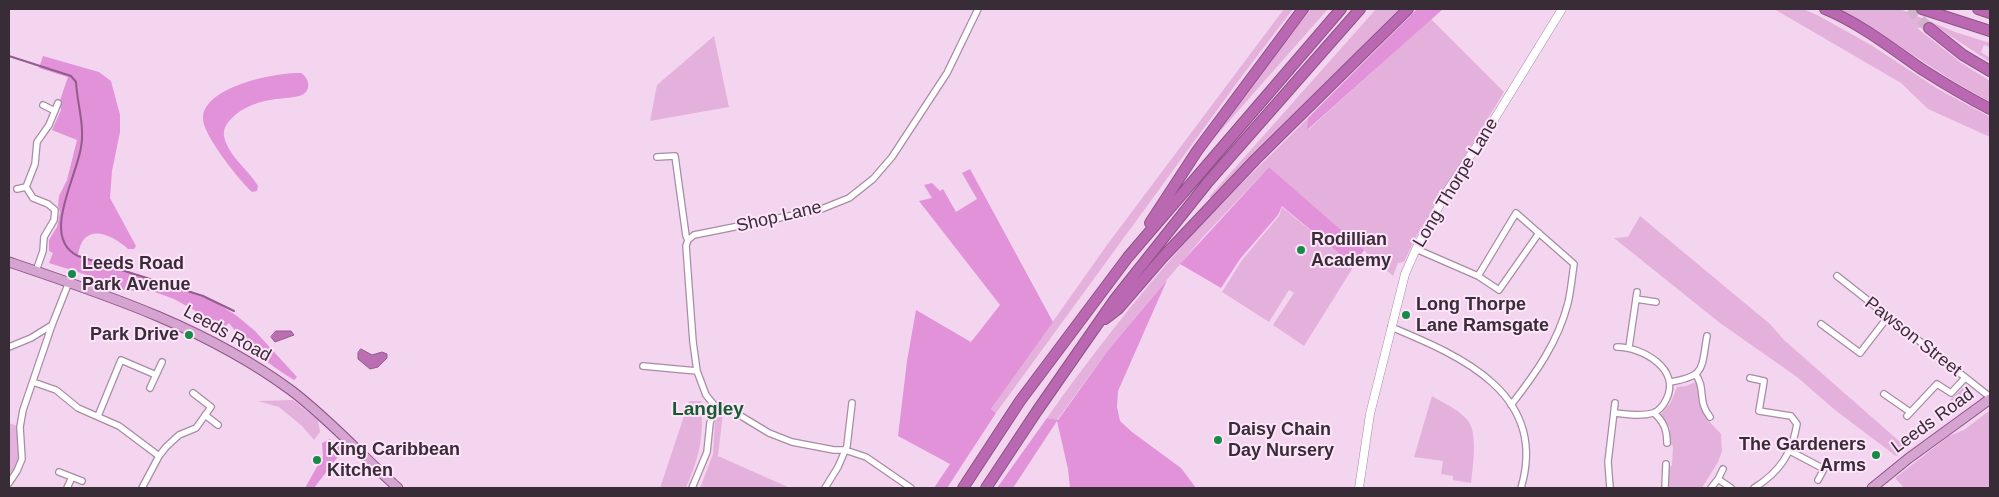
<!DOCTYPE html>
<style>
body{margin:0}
#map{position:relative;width:1999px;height:497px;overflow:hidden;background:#f4d5ef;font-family:Arial,sans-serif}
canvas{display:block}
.frame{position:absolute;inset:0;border:10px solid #382c36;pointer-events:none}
</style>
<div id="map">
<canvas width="1999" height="497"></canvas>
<div class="frame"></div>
</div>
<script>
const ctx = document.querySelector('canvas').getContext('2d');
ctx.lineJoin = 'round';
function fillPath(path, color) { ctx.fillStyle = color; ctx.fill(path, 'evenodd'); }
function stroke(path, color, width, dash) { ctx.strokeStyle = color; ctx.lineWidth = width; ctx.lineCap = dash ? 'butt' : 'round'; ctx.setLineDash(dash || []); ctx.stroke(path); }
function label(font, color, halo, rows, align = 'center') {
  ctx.font = font + ' Arial,sans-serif'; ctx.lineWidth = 4; ctx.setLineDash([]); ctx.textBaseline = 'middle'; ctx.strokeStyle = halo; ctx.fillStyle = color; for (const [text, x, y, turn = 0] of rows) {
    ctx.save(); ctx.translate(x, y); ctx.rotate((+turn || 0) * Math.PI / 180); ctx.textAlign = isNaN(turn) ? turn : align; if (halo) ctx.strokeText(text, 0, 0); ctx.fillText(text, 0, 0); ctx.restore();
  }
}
fillPath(new Path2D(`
 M1284 9H1293L1239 80 996 413 991 409 1107 245Z
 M1311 9H1328L1208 145 1217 131Z
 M1376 9H1399L1211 198 1209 197Z
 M1774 9H1803L1819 16 1871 45 1938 89 1990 117V137L1928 109 1901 83Z
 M1837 9H1900L1955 32 1990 43V47L1984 45 1981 52 1990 58V62L1937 27 1917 28 1960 62 1990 81V102C1937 74 1890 36 1837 9Z
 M1431 19 1504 92 1416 237 1404 262 1398 263 1393 276 1269 167 1202 238 1109 349 1057 420 1047 418C1089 358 1135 300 1183 245 1222 201 1266 160 1308 118V130Z
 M714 36 729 107 650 121 657 85Z
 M1282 207 1354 266 1304 346 1273 325 1294 293 1289 290 1269 322 1222 292 1242 260 1279 216Z
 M1640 216 1770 324 1784 340 1907 448 1896 456 1835 410 1797 377 1720 323 1614 238 1628 237Z
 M1698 381 1700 405 1707 419 1721 434 1722 451 1718 462 1702 488H1667L1668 469 1672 465 1673 446 1670 444V428L1660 415 1671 402 1677 387 1686 386Z
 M1965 386 1969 387 1975 396 1958 411 1950 400Z
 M1432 396C1443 403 1463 411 1470 424 1477 437 1473 468 1471 483L1453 480V476L1441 474 1443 461 1414 457Z
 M293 400 318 420 320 432 314 440 302 426 279 407 258 401Z
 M689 401H701C704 437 700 455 686 488H660Z
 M1990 410V488H1904L1895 478 1949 436 1964 430Z
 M723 413 718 456 790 488H700L713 454 715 420 718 415Z
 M9 423 20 427 22 459 9 483Z`), '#e4b1dd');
fillPath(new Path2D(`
 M1417 9H1443L1307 130 1308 118Z
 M43 56 99 72 111 81 120 115V132L112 171 110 198 136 246 134 249H128C110 233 83 222 78 255L212 300 237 316 255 331 297 377 294 380C269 365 246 346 229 323L225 327 174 299 152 291 138 290 127 291 87 275 49 263 53 253 49 251V240L57 227 60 212 58 206 59 196 67 180 77 140 52 130 61 110 59 103 68 77 39 68Z
 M301 73C309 78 312 90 302 95 294 98 284 98 276 99 260 101 242 107 231 119 227 123 223 129 224 136 228 156 248 169 258 186L257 191 252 192C240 181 201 133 203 117 205 86 277 72 301 73Z
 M1269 167 1364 250 1354 266 1282 206 1278 215 1240 259 1221 288 1180 264Z
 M970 169 1053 322 991 409 996 413 947 488H934L950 464 898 436 907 361 916 310 971 342 1000 305 919 201 932 198 924 185 932 183 940 191 943 189 956 212 977 199 962 173Z
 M1167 280 1118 391 1117 407 1120 421 1132 432 1181 468 1196 488H1070L1068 469 1057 421 1013 488H997L1047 418 1058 420 1109 349Z
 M330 439 343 450 314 488H305L323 456 322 443Z`), '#e192d8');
const water = new Path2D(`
 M276 331H291L294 335 275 342 271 337Z
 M361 349 372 355 382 352 387 354V358L378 367 370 369 358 359V353Z`);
fillPath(water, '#bb6fb3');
stroke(water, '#945b8e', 1);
stroke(new Path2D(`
 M9 56 71 76 76 82C77 103 85 126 81 147 77 177 40 238 78 256L203 296 234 311`), '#945b8e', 2);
stroke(new Path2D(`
 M1910 9 1929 28`), '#ceb3ca', 10, [10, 5]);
const street = new Path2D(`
 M43 105 55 111
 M657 157 675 156 686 236 688 240
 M17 189 26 187
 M1416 249 1478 276 1499 290 1539 233
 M36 271 43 251 44 237 54 220 55 210 48 204 33 198 26 187 35 164 37 142 49 125 58 103
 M1478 276 1516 213 1574 264C1572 277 1571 290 1568 303 1558 342 1536 373 1511 405
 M1837 276 1990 397
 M1636 299 1656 302
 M1821 324 1860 353 1887 318
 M1391 327C1461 356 1549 394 1521 488
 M9 347 31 338 52 325 69 282
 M1629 347 1637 292
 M643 366 697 371
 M1696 375C1706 388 1697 401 1710 417
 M1750 378 1764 381 1759 411 1791 416 1797 424C1792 453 1780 472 1754 488
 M33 382 56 390 78 408 119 426 159 456
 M1670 382C1706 376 1701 369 1707 336
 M150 388 162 362
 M1884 394 1910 412
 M1614 413C1626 414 1640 417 1653 413 1659 411 1663 406 1666 400 1682 369 1642 347 1617 347
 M1654 413C1664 422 1667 430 1667 443
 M205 415 218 425
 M98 416 121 360 156 375
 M1907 416 1937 384 1951 393 1965 378
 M1790 451 1824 469 1818 480
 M59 472 82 481
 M1718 479 1731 488
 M9 483 17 471 22 459 20 427 23 410 52 325
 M67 488 72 477
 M142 488 159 456 166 447 179 435 196 428 211 407 193 393
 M692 488 707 452 710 423 715 406
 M825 488 838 467 847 446 852 403
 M911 488 866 457 845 450H834L792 442 769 433 731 410 715 406 706 395 697 371 693 342 686 246 688 240 694 235 819 210 849 198 873 179 892 157 947 73 978 9
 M1610 488 1608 462 1615 403
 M1665 488 1666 464
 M1711 488 1718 479 1723 469`);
const secondary = new Path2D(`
 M1359 488 1370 414 1405 274 1416 249 1446 193 1492 123 1562 9`);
const primary = new Path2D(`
 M9 262C107 295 207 328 292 391 330 420 362 456 398 488
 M1872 488 1909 458 1990 399`);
const highway = new Path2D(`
 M1825 9C1861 24 1891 48 1923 70 1945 84 1967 97 1990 109
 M1922 9 1990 31
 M1978 9 1990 13
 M1929 28 1963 55 1990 71
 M1150 223 1197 151 1303 9
 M1105 319 1118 309 1163 257 1255 160 1408 9
 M963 488 1020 401 1128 257 1341 9
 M986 488 1037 411 1115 299 1208 182 1360 9`);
stroke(street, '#a88ba4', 8);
stroke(secondary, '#a88ba4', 9);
stroke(primary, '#8d5387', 11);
stroke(highway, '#8d5387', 12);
stroke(street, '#fff', 5.5);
stroke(secondary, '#fff', 8);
stroke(primary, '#d6a4d1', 9);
stroke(highway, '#bb68b2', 10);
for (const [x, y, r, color] of [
 [1301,250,5,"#158b45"],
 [72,274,5,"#158b45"],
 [1406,315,5,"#158b45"],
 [189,335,5,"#158b45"],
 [1218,440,5,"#158b45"],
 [1876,455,5,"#158b45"],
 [317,460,5,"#158b45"]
]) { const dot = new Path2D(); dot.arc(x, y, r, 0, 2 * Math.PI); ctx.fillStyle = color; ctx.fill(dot); stroke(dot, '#fee4fa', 2); }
label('18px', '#382c36', '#fee4fa', [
 ["Long Thorpe Lane",1456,183,-59],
 ["Shop Lane",779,217,-13],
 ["Leeds Road",227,334,29],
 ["Pawson Street",1913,337,38],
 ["Leeds Road",1933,421,-36]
]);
label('bold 18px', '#382c36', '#fee4fa', [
 ["Rodillian",1311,240],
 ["Academy",1311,261],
 ["Leeds Road",82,264],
 ["Park Avenue",82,285],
 ["Long Thorpe",1416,305],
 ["Lane Ramsgate",1416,326],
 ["Park Drive",179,335,"right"],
 ["Daisy Chain",1228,430],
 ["Day Nursery",1228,451],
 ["The Gardeners",1866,445,"right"],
 ["Arms",1866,466,"right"],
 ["King Caribbean",327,450],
 ["Kitchen",327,471]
], 'left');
label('bold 19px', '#165c2f', '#fee4fa', [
 ["Langley",708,410]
]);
</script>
